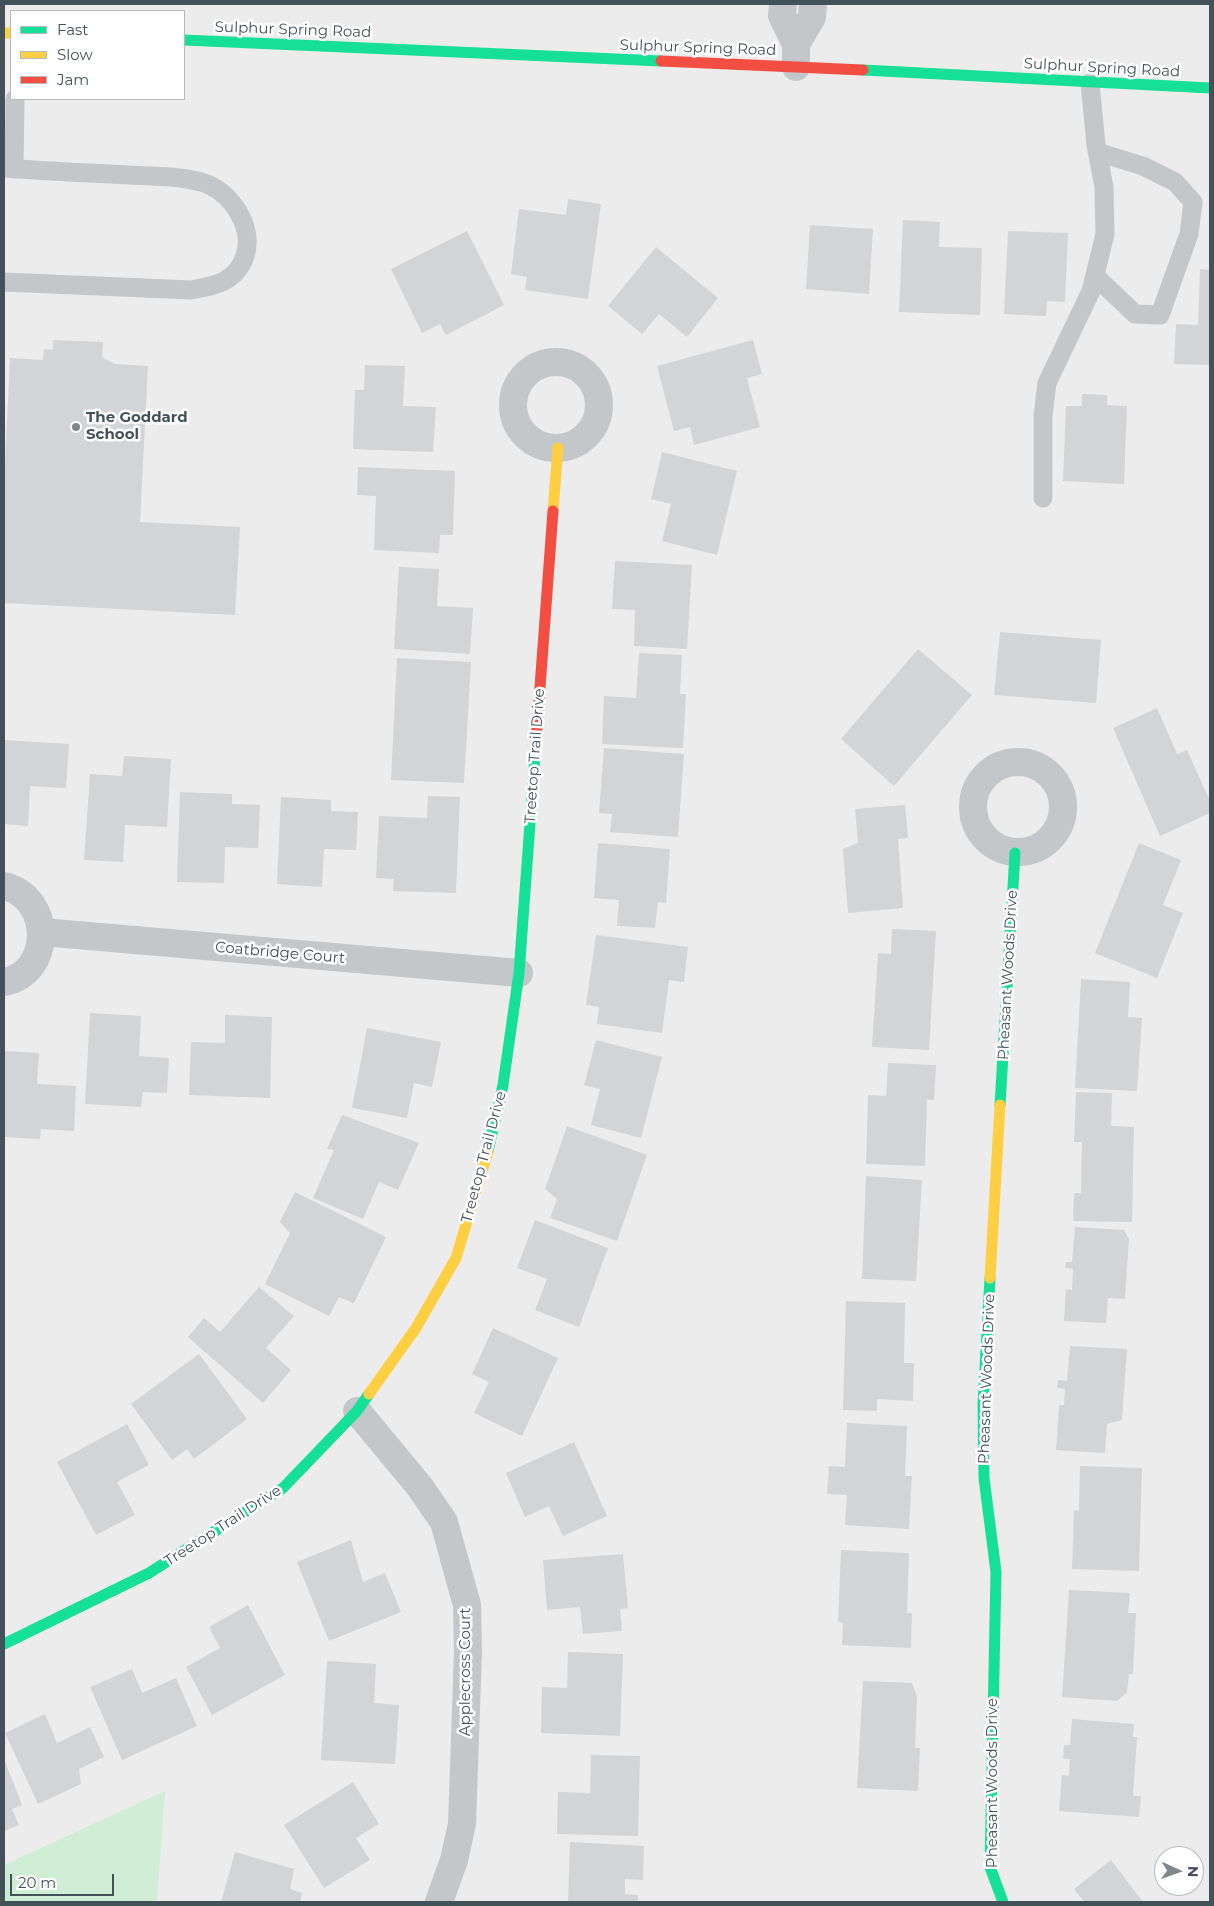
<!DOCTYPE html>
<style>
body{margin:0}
#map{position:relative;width:1214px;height:1906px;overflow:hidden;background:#edecec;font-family:Montserrat,sans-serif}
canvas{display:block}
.frame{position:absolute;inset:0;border:5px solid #435259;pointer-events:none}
.legend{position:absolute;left:10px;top:10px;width:175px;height:90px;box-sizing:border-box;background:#fff;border:1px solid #b4babd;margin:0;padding:6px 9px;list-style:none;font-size:15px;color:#435259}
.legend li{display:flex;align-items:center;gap:10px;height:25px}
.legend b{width:25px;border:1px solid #b4babd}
.north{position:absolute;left:1154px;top:1846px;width:50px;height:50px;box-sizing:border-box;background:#fff;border:1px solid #b4babd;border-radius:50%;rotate:92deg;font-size:14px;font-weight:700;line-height:20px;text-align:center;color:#435259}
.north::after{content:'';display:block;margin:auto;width:18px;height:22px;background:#7e888c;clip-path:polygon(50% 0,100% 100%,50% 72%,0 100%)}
.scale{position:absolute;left:10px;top:1874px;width:104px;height:22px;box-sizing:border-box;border:2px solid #435259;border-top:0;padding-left:6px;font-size:15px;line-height:18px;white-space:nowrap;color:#435259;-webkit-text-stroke:4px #fff;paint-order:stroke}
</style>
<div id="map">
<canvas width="1214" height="1906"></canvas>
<div class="frame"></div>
<ul class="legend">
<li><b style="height:6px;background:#16e098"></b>Fast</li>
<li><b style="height:6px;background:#ffcf43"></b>Slow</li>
<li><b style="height:6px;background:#f24e42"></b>Jam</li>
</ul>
<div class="north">N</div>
<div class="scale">20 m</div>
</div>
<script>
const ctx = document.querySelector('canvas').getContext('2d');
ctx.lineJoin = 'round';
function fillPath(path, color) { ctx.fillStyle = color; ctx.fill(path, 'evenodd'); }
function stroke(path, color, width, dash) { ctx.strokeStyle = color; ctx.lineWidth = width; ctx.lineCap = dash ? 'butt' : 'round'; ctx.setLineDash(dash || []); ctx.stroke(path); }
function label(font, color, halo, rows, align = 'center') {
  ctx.font = font + ' Montserrat,sans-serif'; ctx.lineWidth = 5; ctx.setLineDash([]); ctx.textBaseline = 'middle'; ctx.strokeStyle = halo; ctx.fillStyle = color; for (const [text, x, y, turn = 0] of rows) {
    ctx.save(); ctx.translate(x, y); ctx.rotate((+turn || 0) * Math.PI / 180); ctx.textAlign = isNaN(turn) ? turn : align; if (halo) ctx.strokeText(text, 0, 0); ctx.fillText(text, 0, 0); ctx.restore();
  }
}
fillPath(new Path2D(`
 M165 1791 157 1902H4V1865Z`), '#cfeed5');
fillPath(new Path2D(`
 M568 199 601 204 588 299 525 290 527 277 511 274 519 209 566 215Z
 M903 220 940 222 939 247 982 248 980 315 899 312Z
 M810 225 873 229 869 294 806 289Z
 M467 231 504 305 446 335 440 324 422 333 391 269Z
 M1008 231 1068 233 1065 302 1047 301 1046 316 1004 314Z
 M656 247 718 298 687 337 659 314 642 334 608 306Z
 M1200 269 1210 270V365L1174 364 1176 324 1198 325Z
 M53 340 103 342 102 357 115 364 148 366 140 522 240 527 235 615 4 603V488L10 358 43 360 44 349 53 350Z
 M753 340 762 374 747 378 760 427 694 445 690 427 674 431 657 366Z
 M365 365 405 366 403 406 436 407 433 452 353 449 355 390H364Z
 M1082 394 1107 395V405L1127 406 1124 484 1063 481 1066 406H1082Z
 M662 452 737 471 717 555 662 541 671 504 651 499Z
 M358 467 455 471 453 535H440L439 553 374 550 376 496 357 495Z
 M615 561 692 565 687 649 634 646 635 610 612 609Z
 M399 567 439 569 437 606 473 608 470 654 394 649Z
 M1000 632 1101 640 1096 703 994 695Z
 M918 649 972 695 894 786 841 739Z
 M639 653 682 655 680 694H686L683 748 602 744 604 696 636 698Z
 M397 658 471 662 464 783 391 780Z
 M1157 708 1177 754 1187 750 1210 801V813L1160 836 1113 728Z
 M4 740 69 744 66 788 30 786 28 826 4 824Z
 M604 748 684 754 678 837 610 832 612 814 599 813Z
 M124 756 171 759 167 827 125 825 123 862 84 860 90 774 122 776Z
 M180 792 232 794V804L260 805 258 848 225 847 224 883 177 882Z
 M428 796 460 797 456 893 393 891 394 879 376 878 379 816 427 818Z
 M281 797 331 800V811L358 812 356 850 324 849 322 887 277 884Z
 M905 805 908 838 898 839 903 908 848 913 843 849 858 843 855 809Z
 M598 843 670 849 666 903 658 902 655 928 617 926 619 900 594 898Z
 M1139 843 1181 860 1163 905 1183 913 1157 978 1095 953Z
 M892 929 936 931 929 1050 872 1047 878 953 891 954Z
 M596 935 688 947 684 982 669 980 662 1033 597 1024 599 1007 586 1005Z
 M1081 979 1130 982 1128 1017 1142 1018 1137 1091 1075 1088Z
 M90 1013 141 1016 139 1056 169 1058 167 1093 143 1092 141 1107 85 1104Z
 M225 1015 272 1017 270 1098 189 1095 191 1042 225 1043Z
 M367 1028 441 1042 432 1087 414 1083 407 1118 352 1108Z
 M596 1040 662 1057 641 1138 591 1125 600 1089 584 1085Z
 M4 1051 39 1053 37 1084 76 1086 74 1131 41 1129 40 1139 4 1137Z
 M888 1063 936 1065 934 1100 927 1099 925 1166 866 1164 868 1095 886 1096Z
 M1076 1092 1112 1093 1111 1126 1134 1127 1132 1222 1073 1221 1074 1193H1081L1082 1142H1074Z
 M342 1115 419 1143 398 1190 379 1182 363 1219 313 1198 334 1150 327 1149Z
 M567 1126 647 1155 617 1241 550 1218 557 1199 545 1189Z
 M866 1176 922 1180 916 1281 862 1279Z
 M295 1192 386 1237 354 1303 339 1297 329 1316 265 1284 290 1233 280 1222Z
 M535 1220 608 1248 579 1327 535 1310 547 1279 517 1268Z
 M1075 1227 1124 1230 1129 1239 1125 1299 1108 1298 1106 1323 1064 1321 1066 1289 1072 1290 1073 1269 1065 1268 1066 1262H1072Z
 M259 1287 294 1316 266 1348 291 1370 263 1403 188 1337 204 1318 220 1332Z
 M846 1301 905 1303 904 1363H914L913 1401 877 1399V1411L843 1410Z
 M493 1328 558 1358 522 1436 474 1413 489 1382 472 1374Z
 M1070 1346 1127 1349 1122 1420 1107 1424 1105 1453 1056 1450 1059 1405H1064L1065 1389 1057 1388 1058 1380 1067 1381Z
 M199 1354 247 1419 194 1459 187 1449 172 1460 131 1404Z
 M847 1423 907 1426 905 1476H912L909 1529 845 1525 847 1495 827 1494 829 1466 845 1467Z
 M127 1424 149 1465 117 1482 135 1515 96 1535 57 1462Z
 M574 1442 607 1516 563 1536 549 1506 525 1517 506 1473Z
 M1080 1466 1142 1468 1139 1571 1072 1569 1074 1510 1079 1511Z
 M351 1540 363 1582 385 1573 401 1612 329 1641 297 1562Z
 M841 1550 909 1553 907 1613H912L911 1648 842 1645 843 1623 838 1622Z
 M623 1554 628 1608 620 1609 622 1631 583 1634 580 1607 547 1610 543 1560Z
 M1069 1590 1130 1593 1128 1613H1136L1133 1674H1129L1127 1692 1117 1701 1062 1697Z
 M248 1605 285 1675 212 1715 186 1667 220 1648 209 1627Z
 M568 1652 623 1654 620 1736 541 1733 542 1687 567 1688Z
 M327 1661 376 1664 374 1703 399 1705 395 1764 321 1760Z
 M132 1669 142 1693 176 1678 197 1726 122 1760 90 1687Z
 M863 1681 912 1683 917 1697 915 1748H920L918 1791 857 1788Z
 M45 1714 57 1743 90 1727 104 1757 79 1769 81 1784 38 1804 5 1733Z
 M1072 1719 1134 1724 1133 1737H1137L1133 1796H1141L1139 1817 1059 1811 1062 1775 1069 1776 1070 1759H1063L1064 1745H1070Z
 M591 1755 640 1756 638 1836 557 1834 558 1792 590 1793Z
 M4 1759 22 1805 12 1809 19 1825 4 1831Z
 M353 1782 379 1824 356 1838 370 1860 324 1888 284 1825Z
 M570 1842 644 1846 643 1880 625 1879V1894L638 1895V1902H568Z
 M235 1852 294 1869 290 1889 302 1893 300 1902H221Z
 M1111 1860 1143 1902H1084L1074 1889Z`), '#d3d4d5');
stroke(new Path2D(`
 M4 168C45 171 87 173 129 175 153 176 178 176 201 182 229 189 255 226 245 256 236 282 215 286 191 290L4 282
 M14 169 15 99
 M1095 276 1135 314 1160 315 1189 234 1193 202 1175 182 1143 166 1097 152
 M1043 498V416L1047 383 1091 291 1105 234 1104 187 1096 145 1090 83`), '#c3c7c9', 19);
stroke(new Path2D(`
 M783 4 782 16 796 44V67
 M796 44 812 17 813 4
 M513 405a43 43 0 1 1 86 0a43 43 0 1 1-86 0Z
 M973 807a45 45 0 1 1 90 0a45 45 0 1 1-90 0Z
 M4 886C54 898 52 974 4 982
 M42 932 519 973
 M357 1411 420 1487 444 1522 467 1605 468 1651 462 1824 454 1860 439 1902`), '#c3c7c9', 28);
stroke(new Path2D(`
 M184 40 661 61
 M863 70 1210 88
 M1000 1105 1015 853
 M488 1151 503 1085 519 973 537 728
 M990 1278 983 1404 984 1478 996 1572 990 1867 1003 1902
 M4 1644 149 1573 283 1488 357 1411 369 1394`), '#16e098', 11);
stroke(new Path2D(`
 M4 33H11
 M553 511 558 448
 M990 1278 1000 1105
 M369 1394 416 1328 456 1258 488 1151`), '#ffcf43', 11);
stroke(new Path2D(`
 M661 61 863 70
 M537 728 553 511`), '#f24e42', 11);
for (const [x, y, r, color] of [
 [76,427,5,"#7e888c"]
]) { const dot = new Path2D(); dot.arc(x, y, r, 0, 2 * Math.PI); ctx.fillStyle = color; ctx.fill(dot); stroke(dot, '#fff', 2); }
label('15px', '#435259', '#fff', [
 ["Sulphur Spring Road",293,30,2],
 ["Sulphur Spring Road",698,48,2],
 ["Sulphur Spring Road",1102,68,3],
 ["Treetop Trail Drive",535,756,-86],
 ["Coatbridge Court",280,953,5],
 ["Pheasant Woods Drive",1008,975,-87],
 ["Treetop Trail Drive",484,1157,-75],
 ["Pheasant Woods Drive",987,1379,-88],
 ["Treetop Trail Drive",223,1526,-33],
 ["Applecross Court",466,1672,-90],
 ["Pheasant Woods Drive",993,1783,-90]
]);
label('bold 15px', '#435259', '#fff', [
 ["The Goddard",86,418],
 ["School",86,435]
], 'left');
</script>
